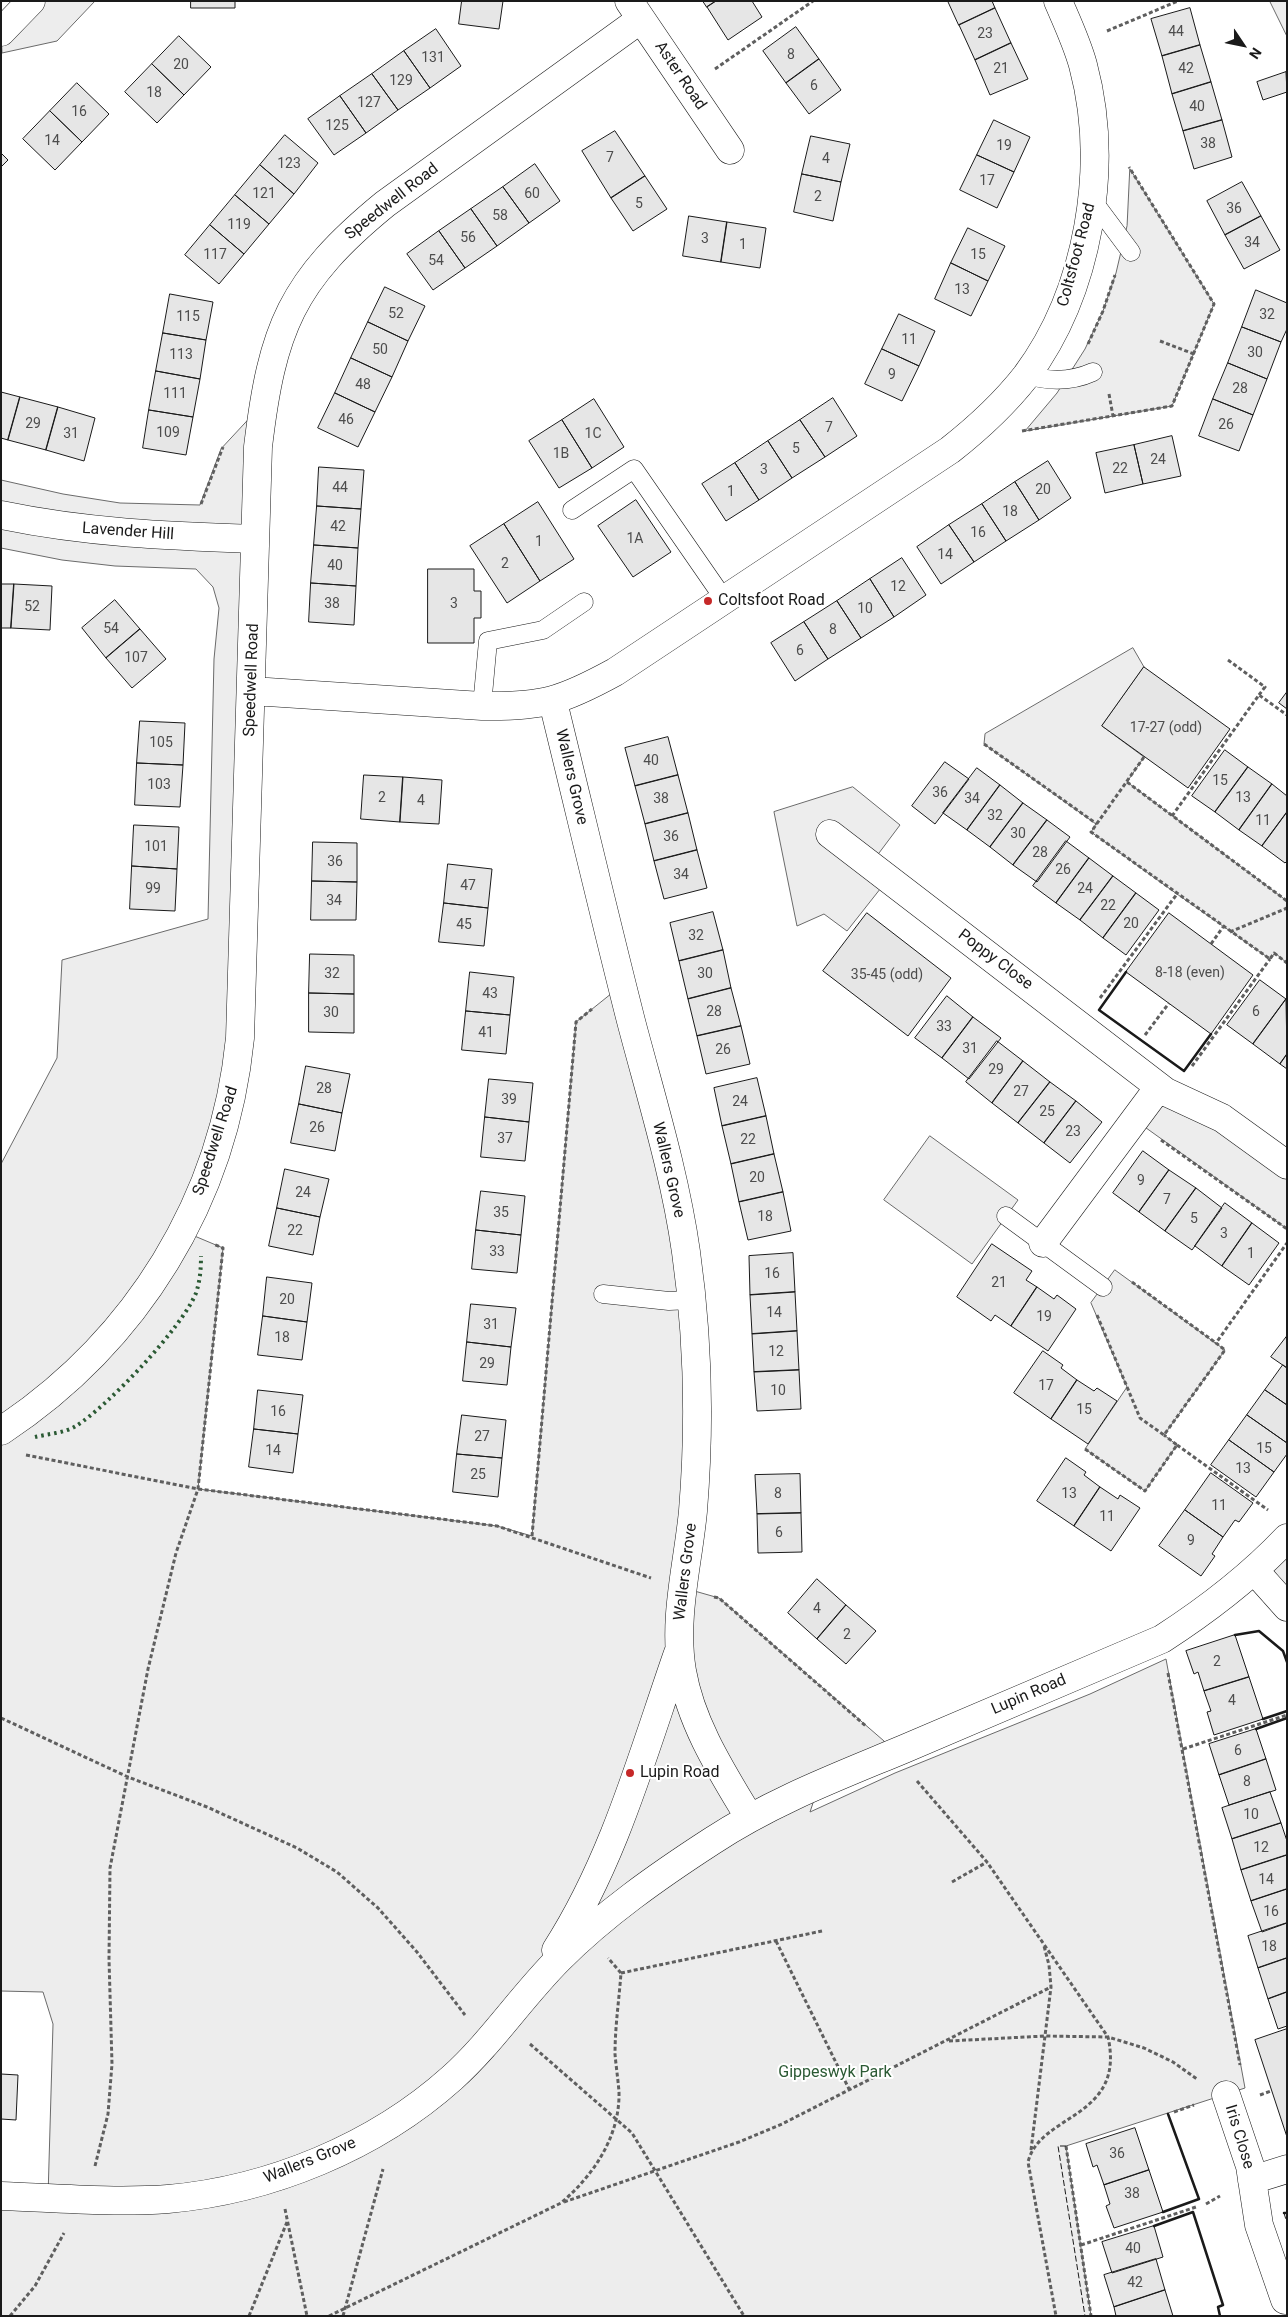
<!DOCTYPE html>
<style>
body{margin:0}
#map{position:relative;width:1288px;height:2317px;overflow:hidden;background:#fff;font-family:Roboto,sans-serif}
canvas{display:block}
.frame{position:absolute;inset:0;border:2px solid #1a1a1a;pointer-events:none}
.north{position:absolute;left:1218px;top:20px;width:50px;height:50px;-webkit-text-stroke:4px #fff;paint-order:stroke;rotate:124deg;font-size:14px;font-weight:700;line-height:20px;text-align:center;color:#1a1a1a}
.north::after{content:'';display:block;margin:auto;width:18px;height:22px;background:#1a1a1a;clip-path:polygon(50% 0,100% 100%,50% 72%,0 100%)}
</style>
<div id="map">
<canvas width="1288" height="2317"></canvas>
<div class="frame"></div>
<div class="north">N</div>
</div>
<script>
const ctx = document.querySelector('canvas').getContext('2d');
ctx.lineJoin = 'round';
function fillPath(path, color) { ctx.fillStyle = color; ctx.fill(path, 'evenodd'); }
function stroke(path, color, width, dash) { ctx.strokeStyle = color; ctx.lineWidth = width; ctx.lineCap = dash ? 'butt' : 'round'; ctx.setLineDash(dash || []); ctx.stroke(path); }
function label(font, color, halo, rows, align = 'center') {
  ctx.font = font + ' Roboto,sans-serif'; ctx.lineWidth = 4; ctx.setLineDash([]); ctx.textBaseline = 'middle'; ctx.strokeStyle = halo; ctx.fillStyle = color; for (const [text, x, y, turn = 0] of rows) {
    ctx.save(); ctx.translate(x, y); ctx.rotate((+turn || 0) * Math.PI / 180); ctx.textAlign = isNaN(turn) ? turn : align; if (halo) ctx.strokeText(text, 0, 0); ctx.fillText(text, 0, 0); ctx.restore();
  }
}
const built = new Path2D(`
 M31 1H95L57 41 2 53 1 32Z
 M1270 1H1287V36Z
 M1130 169 1214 304 1172 406 1025 431 1057 393 1085 349 1103 311 1116 273 1127 226Z
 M263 404 240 1038 185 1232 223 1248 198 1489 497 1526 532 1536 576 1022 622 985 686 1252 684 1588 719 1598 884 1741 888 1755 820 1782 810 1812 895 1773 1090 1694 1166 1659 1245 2088 1066 2146 1091 2316H1V2196L48 2197 53 2024 43 1992 1 1991V1164L57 1058 62 960 208 919 214 659 219 608 213 587 196 569 115 566 62 560 1 548V480L63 494 120 503 200 505 221 449Z
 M1133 648 1144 667 1102 726 1144 757 1127 782 1287 901V963L1275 953 1270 959 1177 894 1091 832 1096 824 984 744 985 734Z
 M853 787 900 825 870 865 888 879 847 931 824 914 797 926 774 812Z
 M1159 1087 1287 1165V1229L1135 1120Z
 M930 1136 1018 1200 972 1264 884 1200Z
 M1115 1270 1225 1350 1164 1435 1177 1445 1145 1491 1085 1449 1127 1387 1091 1303Z
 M1287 1538V1607L1254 1570Z`);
fillPath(built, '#ededed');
stroke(built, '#6a6a6a', 1);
const building = new Path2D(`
 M191 1H235V8H191Z
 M462 1H503L499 29 459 24Z
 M703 1H716L707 7Z
 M716 1H752L762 17 728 40 707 7Z
 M948 1H992L995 8 959 25Z
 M995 8 1011 43 975 60 959 25Z
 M1190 8 1200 45 1162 56 1151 19Z
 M796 27 819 59 786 83 763 51Z
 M436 29 461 66 430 88 404 51Z
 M179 36 211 67 184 95 152 64Z
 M1011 43 1028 79 990 95 975 60Z
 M1200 45 1211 82 1172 94 1162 56Z
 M404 51 430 88 398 110 372 74Z
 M819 59 841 90 809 114 786 83Z
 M152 64 184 95 157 123 125 92Z
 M1286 72 1287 92 1263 100 1257 82Z
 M372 74 398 110 366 133 340 96Z
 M1211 82 1222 120 1183 131 1172 94Z
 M77 83 109 114 82 142 50 111Z
 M340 96 366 133 334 155 308 119Z
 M50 111 82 142 55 170 23 139Z
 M994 120 1030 137 1014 172 977 155Z
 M1222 120 1232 157 1194 169 1183 131Z
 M615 131 645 176 611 198 582 151Z
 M285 135 318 163 294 194 260 165Z
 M811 136 850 144 841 182 802 174Z
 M1 153 8 160 1 167Z
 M977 155 1014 172 997 208 960 190Z
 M535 164 560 201 529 223 503 187Z
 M260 165 294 194 269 224 235 195Z
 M802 174 841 182 833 221 794 212Z
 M645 176 667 209 633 231 611 198Z
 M1242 182 1261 216 1225 235 1207 201Z
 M503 187 529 223 497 246 471 209Z
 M235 195 269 224 244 254 210 225Z
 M471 209 497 246 465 268 439 231Z
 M689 216 727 222 721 262 683 256Z
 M1261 216 1280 250 1244 269 1225 235Z
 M727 222 766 228 760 268 721 262Z
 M210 225 244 254 219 284 185 255Z
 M968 228 1005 246 988 281 951 263Z
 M439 231 465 268 433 290 407 254Z
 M951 263 988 281 971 316 935 299Z
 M385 287 425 306 408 341 368 322Z
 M1256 290 1287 303V329L1281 342 1242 327Z
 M170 294 213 302 206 340 163 333Z
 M899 314 935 331 919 366 882 349Z
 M368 322 408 341 392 377 351 358Z
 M1242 327 1281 342 1267 379 1228 363Z
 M163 333 206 340 200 379 156 371Z
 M882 349 919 366 902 401 865 384Z
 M351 358 392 377 375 412 335 393Z
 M1228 363 1267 379 1253 415 1213 399Z
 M156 371 200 379 193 417 149 410Z
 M1 392 20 397 8 440 1 438Z
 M335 393 375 412 358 447 318 428Z
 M20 397 58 407 46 450 8 440Z
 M833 398 857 436 825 457 800 420Z
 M594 399 624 447 592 468 562 420Z
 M1213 399 1253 415 1239 451 1199 436Z
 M58 407 95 418 84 461 46 450Z
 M149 410 193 417 186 455 143 448Z
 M562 420 592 468 559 488 529 441Z
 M800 420 825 457 792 478 768 441Z
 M1172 436 1181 476 1143 484 1134 445Z
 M768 441 792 478 759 500 735 463Z
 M1134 445 1143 484 1105 493 1096 453Z
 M1048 461 1071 498 1039 520 1015 482Z
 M735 463 759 500 726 521 702 484Z
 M319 467 364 470 361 509 317 506Z
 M1015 482 1039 520 1006 541 982 504Z
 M636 500 671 552 633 577 598 526Z
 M538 502 574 559 540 581 504 524Z
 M982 504 1006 541 974 562 949 525Z
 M317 506 361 509 358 548 314 545Z
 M504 524 540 581 507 603 470 546Z
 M949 525 974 562 941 584 917 547Z
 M314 545 358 548 356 586 311 583Z
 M902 558 926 595 894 617 870 579Z
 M428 569H474V591H481V618H474V643H428Z
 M870 579 894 617 861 638 837 601Z
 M311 583 356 586 354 625 309 622Z
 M1 584H14L11 628H1Z
 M14 584 52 586 50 630 11 628Z
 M115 600 140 629 106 658 82 628Z
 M837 601 861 638 828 659 804 622Z
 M804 622 828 659 795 681 771 643Z
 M140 629 166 659 132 688 106 658Z
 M1144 667 1230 729 1188 788 1102 726Z
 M1287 692V709L1279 703Z
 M140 721 185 723 183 765 137 763Z
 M668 737 678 775 635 786 625 748Z
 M1225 750 1248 767 1215 812 1192 796Z
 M945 762 969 779 935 824 912 806Z
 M137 763 183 765 180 807 135 805Z
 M1248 767 1272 784 1239 830 1215 812Z
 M977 768 1000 785 967 830 943 813Z
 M364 775 403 777 400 822 361 819Z
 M678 775 688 813 645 824 635 786Z
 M403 777 442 780 439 824 400 822Z
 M1272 784 1287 796V812L1262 846 1239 830Z
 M1000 785 1023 803 990 847 967 830Z
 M1023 803 1047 820 1013 865 990 847Z
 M1287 812V861L1285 863 1262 846Z
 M688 813 697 850 654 861 645 824Z
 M1047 820 1070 837 1037 882 1013 865Z
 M134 825 179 827 177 869 132 866Z
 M1066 841 1089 858 1056 903 1033 886Z
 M313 842 357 843V882L312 881Z
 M697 850 707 888 664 899 654 861Z
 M1089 858 1113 876 1080 920 1056 903Z
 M448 864 492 869 488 908 444 903Z
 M132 866 177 869 175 911 130 909Z
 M1113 876 1136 893 1103 938 1080 920Z
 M312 881 357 882 356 920H311Z
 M1136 893 1159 910 1126 955 1103 938Z
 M444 903 488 908 484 946 439 942Z
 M713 912 723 950 679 961 670 923Z
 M867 913 951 978 908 1036 823 971Z
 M1169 913 1253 975 1211 1034 1126 972Z
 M723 950 731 988 688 999 679 961Z
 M310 954 354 955V994L309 993Z
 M470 972 514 977 510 1015 466 1011Z
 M1260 980 1286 999 1253 1044 1227 1025Z
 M731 988 741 1026 697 1036 688 999Z
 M309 993 354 994V1033L309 1032Z
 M947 996 973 1017 942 1058 915 1038Z
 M1286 999 1287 1054 1280 1064 1253 1044Z
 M466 1011 510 1015 506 1054 462 1050Z
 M973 1017 1001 1038 969 1079 942 1058Z
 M741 1026 750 1064 706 1074 697 1036Z
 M997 1041 1023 1061 992 1103 966 1082Z
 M1287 1054V1069L1280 1064Z
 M1023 1061 1050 1082 1018 1123 992 1103Z
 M306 1066 350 1074 342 1113 299 1104Z
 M757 1078 766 1116 722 1126 714 1088Z
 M489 1079 533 1083 529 1122 485 1117Z
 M1050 1082 1076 1101 1044 1143 1018 1123Z
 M1076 1101 1102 1122 1070 1163 1044 1143Z
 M299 1104 342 1113 335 1151 291 1143Z
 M766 1116 774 1154 731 1164 722 1126Z
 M485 1117 529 1122 525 1161 481 1157Z
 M1143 1151 1169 1170 1139 1212 1113 1193Z
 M774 1154 783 1192 739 1202 731 1164Z
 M285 1169 329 1179 320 1217 277 1208Z
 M1169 1170 1196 1188 1165 1231 1139 1212Z
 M1196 1188 1222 1208 1192 1250 1165 1231Z
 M481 1191 525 1196 521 1235 476 1230Z
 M783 1192 791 1231 748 1240 739 1202Z
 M1225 1203 1252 1223 1222 1266 1195 1246Z
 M277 1208 320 1217 313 1255 269 1246Z
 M1252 1223 1279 1243 1249 1285 1222 1266Z
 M476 1230 521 1235 517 1273 472 1269Z
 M992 1244 1032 1271 1026 1280 1037 1287 1011 1326 995 1315 991 1321 957 1297Z
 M793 1253 795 1292 750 1295 749 1256Z
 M267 1277 312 1283 307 1322 263 1316Z
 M1037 1287 1054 1299 1057 1295 1076 1309 1048 1351 1011 1326Z
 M795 1292 797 1331 752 1334 750 1295Z
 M471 1304 516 1308 511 1347 467 1342Z
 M263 1316 307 1322 302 1360 258 1355Z
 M797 1331 799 1370 754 1372 752 1334Z
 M1287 1336V1368L1271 1357Z
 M467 1342 511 1347 507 1385 463 1381Z
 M1043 1351 1063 1365 1061 1368 1077 1380 1051 1419 1014 1393Z
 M1283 1365 1287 1368V1405L1265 1390Z
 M799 1370 801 1409 757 1411 754 1372Z
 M1077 1380 1094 1391 1097 1388 1117 1401 1088 1444 1051 1419Z
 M258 1390 303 1395 298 1434 254 1429Z
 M1265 1390 1287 1405V1443L1247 1415Z
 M462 1415 506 1420 502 1458 457 1454Z
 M1247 1415 1287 1443V1454L1274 1472 1229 1440Z
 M254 1429 298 1434 293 1473 249 1467Z
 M1229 1440 1274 1472 1256 1497 1211 1465Z
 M457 1454 502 1458 498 1497 453 1492Z
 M1066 1458 1086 1472 1084 1475 1100 1487 1074 1526 1037 1501Z
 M1211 1473 1253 1503 1239 1522 1235 1520 1223 1537 1185 1510Z
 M800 1474 801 1513 757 1514 755 1475Z
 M1100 1487 1118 1499 1120 1495 1140 1508 1111 1551 1074 1526Z
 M1185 1510 1223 1537 1212 1554 1215 1556 1201 1576 1159 1546Z
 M801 1513 802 1552 758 1553 757 1514Z
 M817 1579 846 1605 817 1639 788 1613Z
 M846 1605 876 1631 846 1664 817 1639Z
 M1235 1635 1249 1677 1204 1691 1198 1672 1194 1674 1186 1651Z
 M1249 1677 1263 1719 1214 1735 1207 1712 1211 1711 1204 1691Z
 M1256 1729 1266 1759 1219 1775 1209 1744Z
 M1266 1759 1276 1790 1229 1805 1219 1775Z
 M1270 1792 1281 1823 1232 1839 1222 1808Z
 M1281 1823 1287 1841V1855L1241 1870 1232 1839Z
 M1287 1855V1889L1251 1901 1241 1870Z
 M1287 1889V1923L1262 1932 1251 1901Z
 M1287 1923V1958L1258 1968 1248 1936Z
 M1287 1958V1992L1268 1999 1258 1968Z
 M1287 1992V2026L1278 2029 1268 1999Z
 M1287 2029V2137L1255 2040Z
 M1 2074 18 2075 16 2120 1 2119Z
 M1135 2128 1149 2170 1104 2185 1097 2165 1093 2167 1086 2144Z
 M1149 2170 1163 2212 1114 2228 1106 2206 1110 2204 1104 2185Z
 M1154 2226 1163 2257 1112 2273 1102 2242Z
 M1156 2259 1165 2290 1114 2307 1104 2275Z
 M1165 2290 1173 2316H1116L1114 2307Z`);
fillPath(building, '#e6e6e6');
stroke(building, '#1a1a1a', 1);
const service = new Path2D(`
 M1093 201 1131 252
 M1026 375C1050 382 1071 382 1093 372
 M572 510 634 469 724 599
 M482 706 488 641 543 630 584 602
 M1006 1216 1103 1287
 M603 1294 669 1301 691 1300`);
const minor = new Path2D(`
 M629 1 730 150
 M1 32 31 1
 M1 515C87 533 168 536 255 539
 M252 691 482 706C543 707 562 701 615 672L950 450C978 428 1004 404 1026 376 1089 291 1110 166 1083 65 1077 43 1067 22 1058 1
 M553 702C579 808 604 915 631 1021 651 1097 675 1174 686 1252 698 1337 700 1425 693 1511 688 1564 673 1618 682 1671 691 1724 722 1772 749 1817
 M830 834 1166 1092 1222 1118 1287 1165
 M1043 1243 1159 1087
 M1 1431C137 1341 224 1200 240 1038L258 447C272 329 291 281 385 204L641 19
 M1254 1570 1287 1607
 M556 1950C614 1860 643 1753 678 1653
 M1226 2095 1250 2166 1259 2225 1285 2300
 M1252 2180 1287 2169
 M1 2196C56 2198 113 2203 168 2199 270 2190 375 2147 452 2078 492 2042 521 1997 559 1959 604 1914 658 1876 712 1841 773 1801 837 1777 904 1749 990 1712 1076 1675 1162 1639 1207 1610 1250 1577 1287 1538`);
stroke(service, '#1a1a1a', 19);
stroke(minor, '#1a1a1a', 29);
stroke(new Path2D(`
 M1107 31 1178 1
 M715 69 813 1
 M1160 341 1194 354
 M1088 344 1103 311 1115 275
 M1109 394 1113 416
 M1022 431 1172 406 1214 304 1129 167
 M201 504 223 447
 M1228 660 1265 687 1259 695
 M984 744 1097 824
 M1144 757 1091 832 1270 959 1274 953 1287 963
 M1127 782 1287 901
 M1172 816 1259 695 1287 715
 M1230 932 1287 908
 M1211 944 1223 927
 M1100 998 1177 894
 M1145 1035 1169 1003
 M1192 1066 1270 959
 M1161 1140 1287 1229
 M1132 1282 1216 1343
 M1097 1315 1140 1418 1164 1435 1225 1350 1216 1343 1287 1243
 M1177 1445 1268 1510
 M1085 1449 1145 1491 1177 1445 1164 1435
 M26 1455 198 1489 497 1526 651 1578
 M532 1536 576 1022 592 1009
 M714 1597 719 1598 867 1727
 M1168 1673 1240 2065
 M1 1718 128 1777 207 1807 297 1848 337 1872 378 1908 417 1952 465 2015
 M1183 1749 1287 1715
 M917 1781 987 1862 1108 2037C1126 2119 1040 2113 1028 2162L1056 2316
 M952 1882 987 1862
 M776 1941 850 2091
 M621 1973 822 1931
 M949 2041 1045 2036 1108 2037 1144 2048 1173 2062 1197 2079
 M530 2044 632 2133 744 2316
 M1260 2095 1271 2091
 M1174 2112 1194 2105
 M1066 2146 1091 2316
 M1031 2150 1051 1987 1049 1965 1044 1946
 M95 2166 108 2114 112 2064 109 1959 110 1868 148 1669 176 1553 198 1489 223 1248 213 1244
 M564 2202 739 2142 782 2124 1051 1987
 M1206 2204 1220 2196
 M285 2209 307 2316
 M1081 2245 1196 2207
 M10 2316 35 2286 64 2233
 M249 2316 287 2222
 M329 2316 561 2203C594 2175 620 2136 619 2092 618 2079 616 2066 615 2054 615 2027 619 2000 621 1973L608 1958
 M343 2316 383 2169`), '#5f5f5f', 3, [4, 2.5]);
stroke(service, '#fff', 18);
stroke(minor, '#fff', 28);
stroke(new Path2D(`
 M35 1437C47 1434 65 1433 76 1426 108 1406 182 1328 196 1293 200 1281 201 1269 201 1256`), '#2b5a34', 4, [2.5, 4]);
stroke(new Path2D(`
 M1066 2146H1058L1085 2316
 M1284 2213 1287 2223`), '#1a1a1a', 1, [6, 2.5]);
stroke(new Path2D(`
 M1126 972 1099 1010 1184 1071 1211 1034
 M1235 1635 1259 1631 1283 1651 1287 1662
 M1263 1719 1287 1711
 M1256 1729 1287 1718
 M1163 2212 1199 2199 1168 2114
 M1284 2213H1287
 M1154 2226 1193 2212 1223 2305 1218 2307 1220 2316`), '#1a1a1a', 2.5);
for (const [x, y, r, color] of [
 [708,601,5,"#c62828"],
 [630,1773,5,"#c62828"]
]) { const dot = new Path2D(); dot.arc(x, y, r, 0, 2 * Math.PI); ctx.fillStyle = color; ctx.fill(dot); stroke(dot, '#fff', 2); }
label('14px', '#4d4d4d', null, [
 ["44",1176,32],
 ["23",985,34],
 ["8",791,55],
 ["131",433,58],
 ["20",181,65],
 ["21",1001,69],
 ["42",1186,69],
 ["129",401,81],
 ["6",814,86],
 ["18",154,93],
 ["127",369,103],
 ["40",1197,107],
 ["16",79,112],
 ["125",337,126],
 ["14",52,141],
 ["38",1208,144],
 ["19",1004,146],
 ["7",610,158],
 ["4",826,159],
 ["123",289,164],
 ["17",987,181],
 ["121",264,194],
 ["60",532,194],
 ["2",818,197],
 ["5",639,204],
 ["36",1234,209],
 ["58",500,216],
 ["119",239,225],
 ["56",468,238],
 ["3",705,239],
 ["34",1252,243],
 ["1",743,245],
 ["117",215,255],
 ["15",978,255],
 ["54",436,261],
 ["13",962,290],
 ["52",396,314],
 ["32",1267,315],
 ["115",188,317],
 ["11",909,340],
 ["50",380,350],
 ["30",1255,353],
 ["113",181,355],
 ["9",892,375],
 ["48",363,385],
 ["28",1240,389],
 ["111",175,394],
 ["46",346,420],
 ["29",33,424],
 ["26",1226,425],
 ["7",829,428],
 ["109",168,433],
 ["31",71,434],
 ["1C",593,434],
 ["5",796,449],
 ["1B",561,454],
 ["24",1158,460],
 ["22",1120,469],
 ["3",764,470],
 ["44",340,488],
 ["20",1043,490],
 ["1",731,492],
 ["18",1010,512],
 ["42",338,527],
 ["16",978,533],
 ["1A",635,539],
 ["1",539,542],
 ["14",945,555],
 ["2",505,564],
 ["40",335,566],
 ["12",898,587],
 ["38",332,604],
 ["3",454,604],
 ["52",32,607],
 ["10",865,609],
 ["54",111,629],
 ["8",833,630],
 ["6",800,651],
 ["107",136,658],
 ["17-27 (odd)",1166,728],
 ["105",161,743],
 ["40",651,761],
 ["15",1220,781],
 ["103",159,785],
 ["36",940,793],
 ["2",382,798],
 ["13",1243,798],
 ["38",661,799],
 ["34",972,799],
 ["4",421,801],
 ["32",995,816],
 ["11",1263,821],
 ["30",1018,834],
 ["36",671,837],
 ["101",156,847],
 ["28",1040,853],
 ["36",335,862],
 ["26",1063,870],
 ["34",681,875],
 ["47",468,886],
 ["99",153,889],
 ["24",1085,889],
 ["34",334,901],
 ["22",1108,906],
 ["20",1131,924],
 ["45",464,925],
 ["32",696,936],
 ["8-18 (even)",1190,973],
 ["32",332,974],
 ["30",705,974],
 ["35-45 (odd)",887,975],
 ["43",490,994],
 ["28",714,1012],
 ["6",1256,1012],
 ["30",331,1013],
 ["33",944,1027],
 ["41",486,1033],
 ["31",970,1049],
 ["26",723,1050],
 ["29",996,1070],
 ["28",324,1089],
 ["27",1021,1092],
 ["39",509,1100],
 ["24",740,1102],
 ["25",1047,1112],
 ["26",317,1128],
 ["23",1073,1132],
 ["37",505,1139],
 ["22",748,1140],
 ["20",757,1178],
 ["9",1141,1181],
 ["24",303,1193],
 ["7",1167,1200],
 ["35",501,1213],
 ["18",765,1217],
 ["5",1194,1219],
 ["22",295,1231],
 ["3",1224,1234],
 ["33",497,1252],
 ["1",1251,1254],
 ["16",772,1274],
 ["21",999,1283],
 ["20",287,1300],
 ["14",774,1313],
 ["19",1044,1317],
 ["31",491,1325],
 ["18",282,1338],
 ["12",776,1352],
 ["29",487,1364],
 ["17",1046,1386],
 ["10",778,1391],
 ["15",1084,1410],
 ["16",278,1412],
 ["27",482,1437],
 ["15",1264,1449],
 ["14",273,1451],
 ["13",1243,1469],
 ["25",478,1475],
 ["8",778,1494],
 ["13",1069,1494],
 ["11",1219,1506],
 ["11",1107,1517],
 ["6",779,1533],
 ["9",1191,1541],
 ["4",817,1609],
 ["2",847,1635],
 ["2",1217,1662],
 ["4",1232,1701],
 ["6",1238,1751],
 ["8",1247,1782],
 ["10",1251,1815],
 ["12",1261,1848],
 ["14",1266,1880],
 ["16",1271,1912],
 ["18",1269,1947],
 ["36",1117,2154],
 ["38",1132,2194],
 ["40",1133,2249],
 ["42",1135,2283]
]);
label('16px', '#1a1a1a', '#fff', [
 ["Aster Road",680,76,56],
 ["Speedwell Road",392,202,-38],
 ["Coltsfoot Road",1077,255,-75],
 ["Lavender Hill",128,532,4],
 ["Speedwell Road",252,680,-88],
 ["Wallers Grove",571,777,77],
 ["Poppy Close",995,960,37],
 ["Speedwell Road",216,1141,-72],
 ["Wallers Grove",668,1170,77],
 ["Wallers Grove",686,1572,-83],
 ["Lupin Road",1029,1695,-23],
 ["Iris Close",1239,2137,73],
 ["Wallers Grove",310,2161,-22]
]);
label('16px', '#1a1a1a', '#fff', [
 ["Coltsfoot Road",718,601],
 ["Lupin Road",640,1773]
], 'left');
label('16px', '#2b5a34', '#fff', [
 ["Gippeswyk Park",835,2073]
]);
</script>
